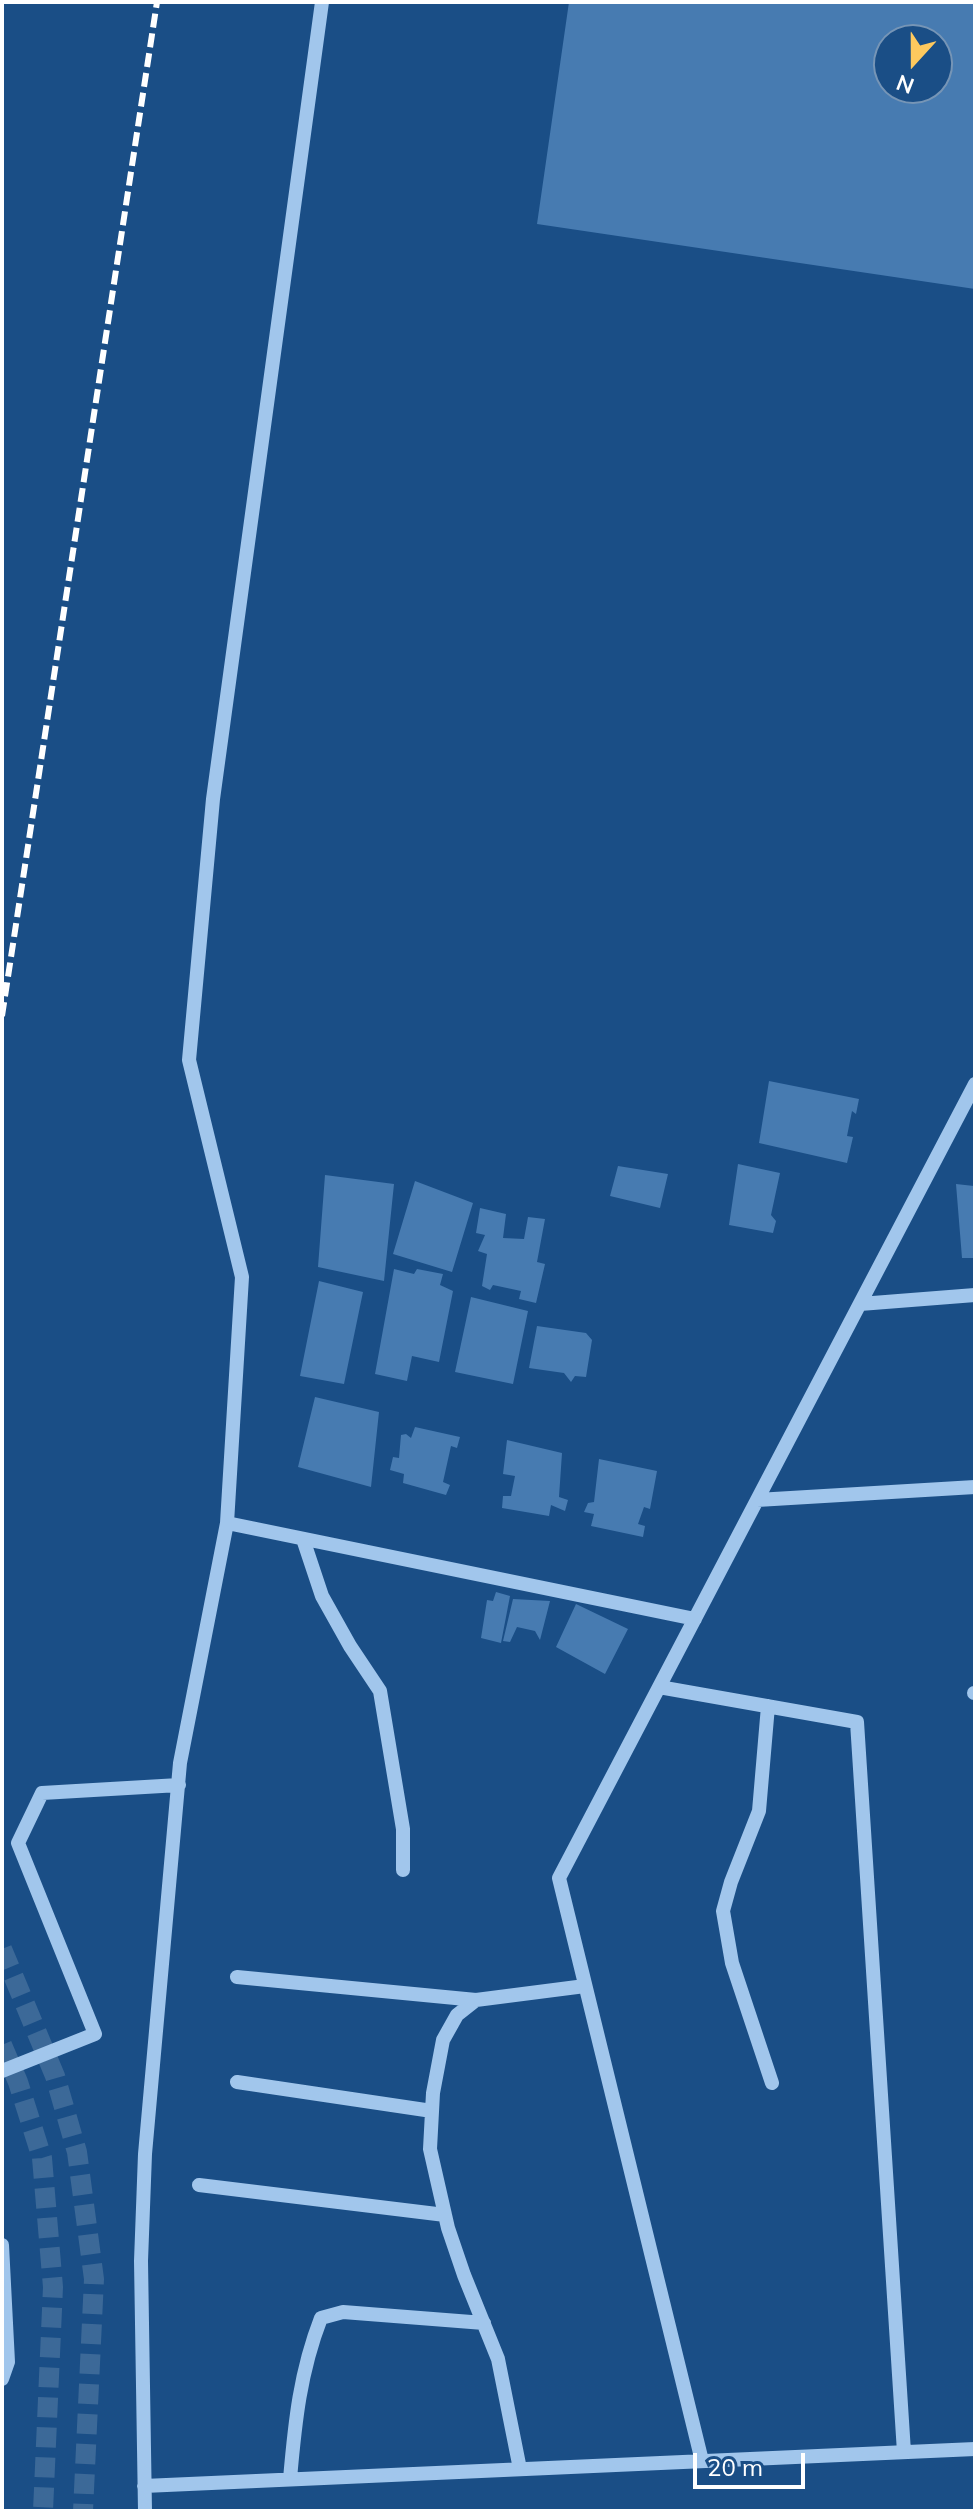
<!DOCTYPE html>
<style>
body{margin:0}
#map{position:relative;width:977px;height:2513px;overflow:hidden;background:#1a4e86;font-family:Mulish,sans-serif}
canvas{display:block}
.frame{position:absolute;inset:0;border:4px solid #fff;pointer-events:none}
.north{position:absolute;left:873px;top:24px;width:80px;height:80px;box-sizing:border-box;background:#1a4e86;border:2px solid #7695b6;border-radius:50%;rotate:201deg;font-size:22px;font-weight:700;line-height:32px;text-align:center;color:#fff}
.north::after{content:'';display:block;margin:auto;width:28px;height:36px;background:#fec95e;clip-path:polygon(50% 0,100% 100%,50% 72%,0 100%)}
.scale{position:absolute;left:693px;top:2453px;width:112px;height:36px;box-sizing:border-box;border:4px solid #fff;border-top:0;padding-left:10px;font-size:24px;line-height:28px;white-space:nowrap;color:#fff;-webkit-text-stroke:6px #1a4e86;paint-order:stroke}
</style>
<div id="map">
<canvas width="977" height="2513"></canvas>
<div class="frame"></div>
<div class="north">N</div>
<div class="scale">20 m</div>
</div>
<script>
const ctx = document.querySelector('canvas').getContext('2d');
ctx.lineJoin = 'round';
function fillPath(path, color) { ctx.fillStyle = color; ctx.fill(path, 'evenodd'); }
function stroke(path, color, width, dash) { ctx.strokeStyle = color; ctx.lineWidth = width; ctx.lineCap = dash ? 'butt' : 'round'; ctx.setLineDash(dash || []); ctx.stroke(path); }
fillPath(new Path2D(`
 M569 2H975V289L537 224ZM889 40H937V88H889Z
 M769 1081 859 1099 856 1114 852 1111 847 1136 853 1137 847 1163 759 1143Z
 M738 1164 780 1173 771 1215 776 1221 773 1233 729 1225Z
 M618 1166 668 1174 660 1208 610 1196Z
 M325 1175 394 1184 384 1281 318 1267Z
 M415 1181 473 1203 452 1272 393 1254Z
 M956 1184 974 1186 975 1189V1258H962Z
 M480 1208 506 1214 503 1238 524 1239 528 1217 545 1219 537 1262 545 1264 536 1303 519 1299 521 1291 493 1285 490 1290 482 1286 487 1254 478 1251 485 1235 476 1233Z
 M394 1269 414 1274 417 1269 443 1274 440 1285 453 1291 439 1362 412 1356 407 1381 375 1374Z
 M319 1281 363 1292 344 1384 300 1376Z
 M471 1297 528 1311 513 1384 455 1372Z
 M537 1326 586 1333 592 1340 586 1377 575 1376 571 1382 564 1373 529 1368Z
 M315 1397 379 1412 371 1487 298 1467Z
 M415 1427 460 1437 457 1448 451 1446 443 1482 450 1485 446 1495 403 1483 404 1474 390 1470 393 1457 399 1458 401 1435 406 1434 411 1438Z
 M507 1440 562 1453 559 1497 568 1500 565 1511 551 1505 549 1516 502 1508 503 1496H511L515 1476 503 1474Z
 M599 1459 657 1471 650 1509 644 1507 638 1524 645 1526 643 1537 591 1526 594 1514 584 1512 588 1503 594 1502Z
 M496 1592 510 1596 501 1643 481 1638 487 1600 493 1601Z
 M513 1599 550 1601 540 1640 535 1631 517 1627 510 1642 503 1641Z
 M576 1604 628 1629 605 1674 556 1647Z`), '#477bb1');
stroke(new Path2D(`
 M2 1949 55 2076 77 2152 94 2279 83 2511
 M2 2045 18 2082 42 2158 53 2287 43 2511`), '#3c6998', 20, [20, 10]);
stroke(new Path2D(`
 M860 1304 975 1295
 M757 1500 975 1487
 M227 1523 695 1619
 M303 1539 322 1596 350 1646 380 1691 403 1829V1870
 M659 1687 857 1722 904 2452
 M974 1693H975
 M768 1706 759 1811 731 1882 723 1911 732 1963 772 2083
 M237 1977 476 2000
 M2 2071 95 2034 18 1843 42 1793 179 1785
 M237 2082 432 2111
 M199 2185 445 2215
 M2 2245 8 2362 2 2379
 M702 2461 559 1878 975 1084
 M520 2469 498 2359 464 2275 448 2228 430 2149 433 2093 443 2040 457 2015 476 2000 585 1986
 M290 2479C295 2422 300 2372 321 2318L343 2312 484 2323
 M144 2486 975 2449
 M145 2511 141 2261 145 2154 180 1763 227 1523 242 1277 189 1060 213 799 322 2`), '#a1c6ec', 14);
stroke(new Path2D(`
 M2 1016 157 2`), '#fff', 6, [14, 6]);
</script>
